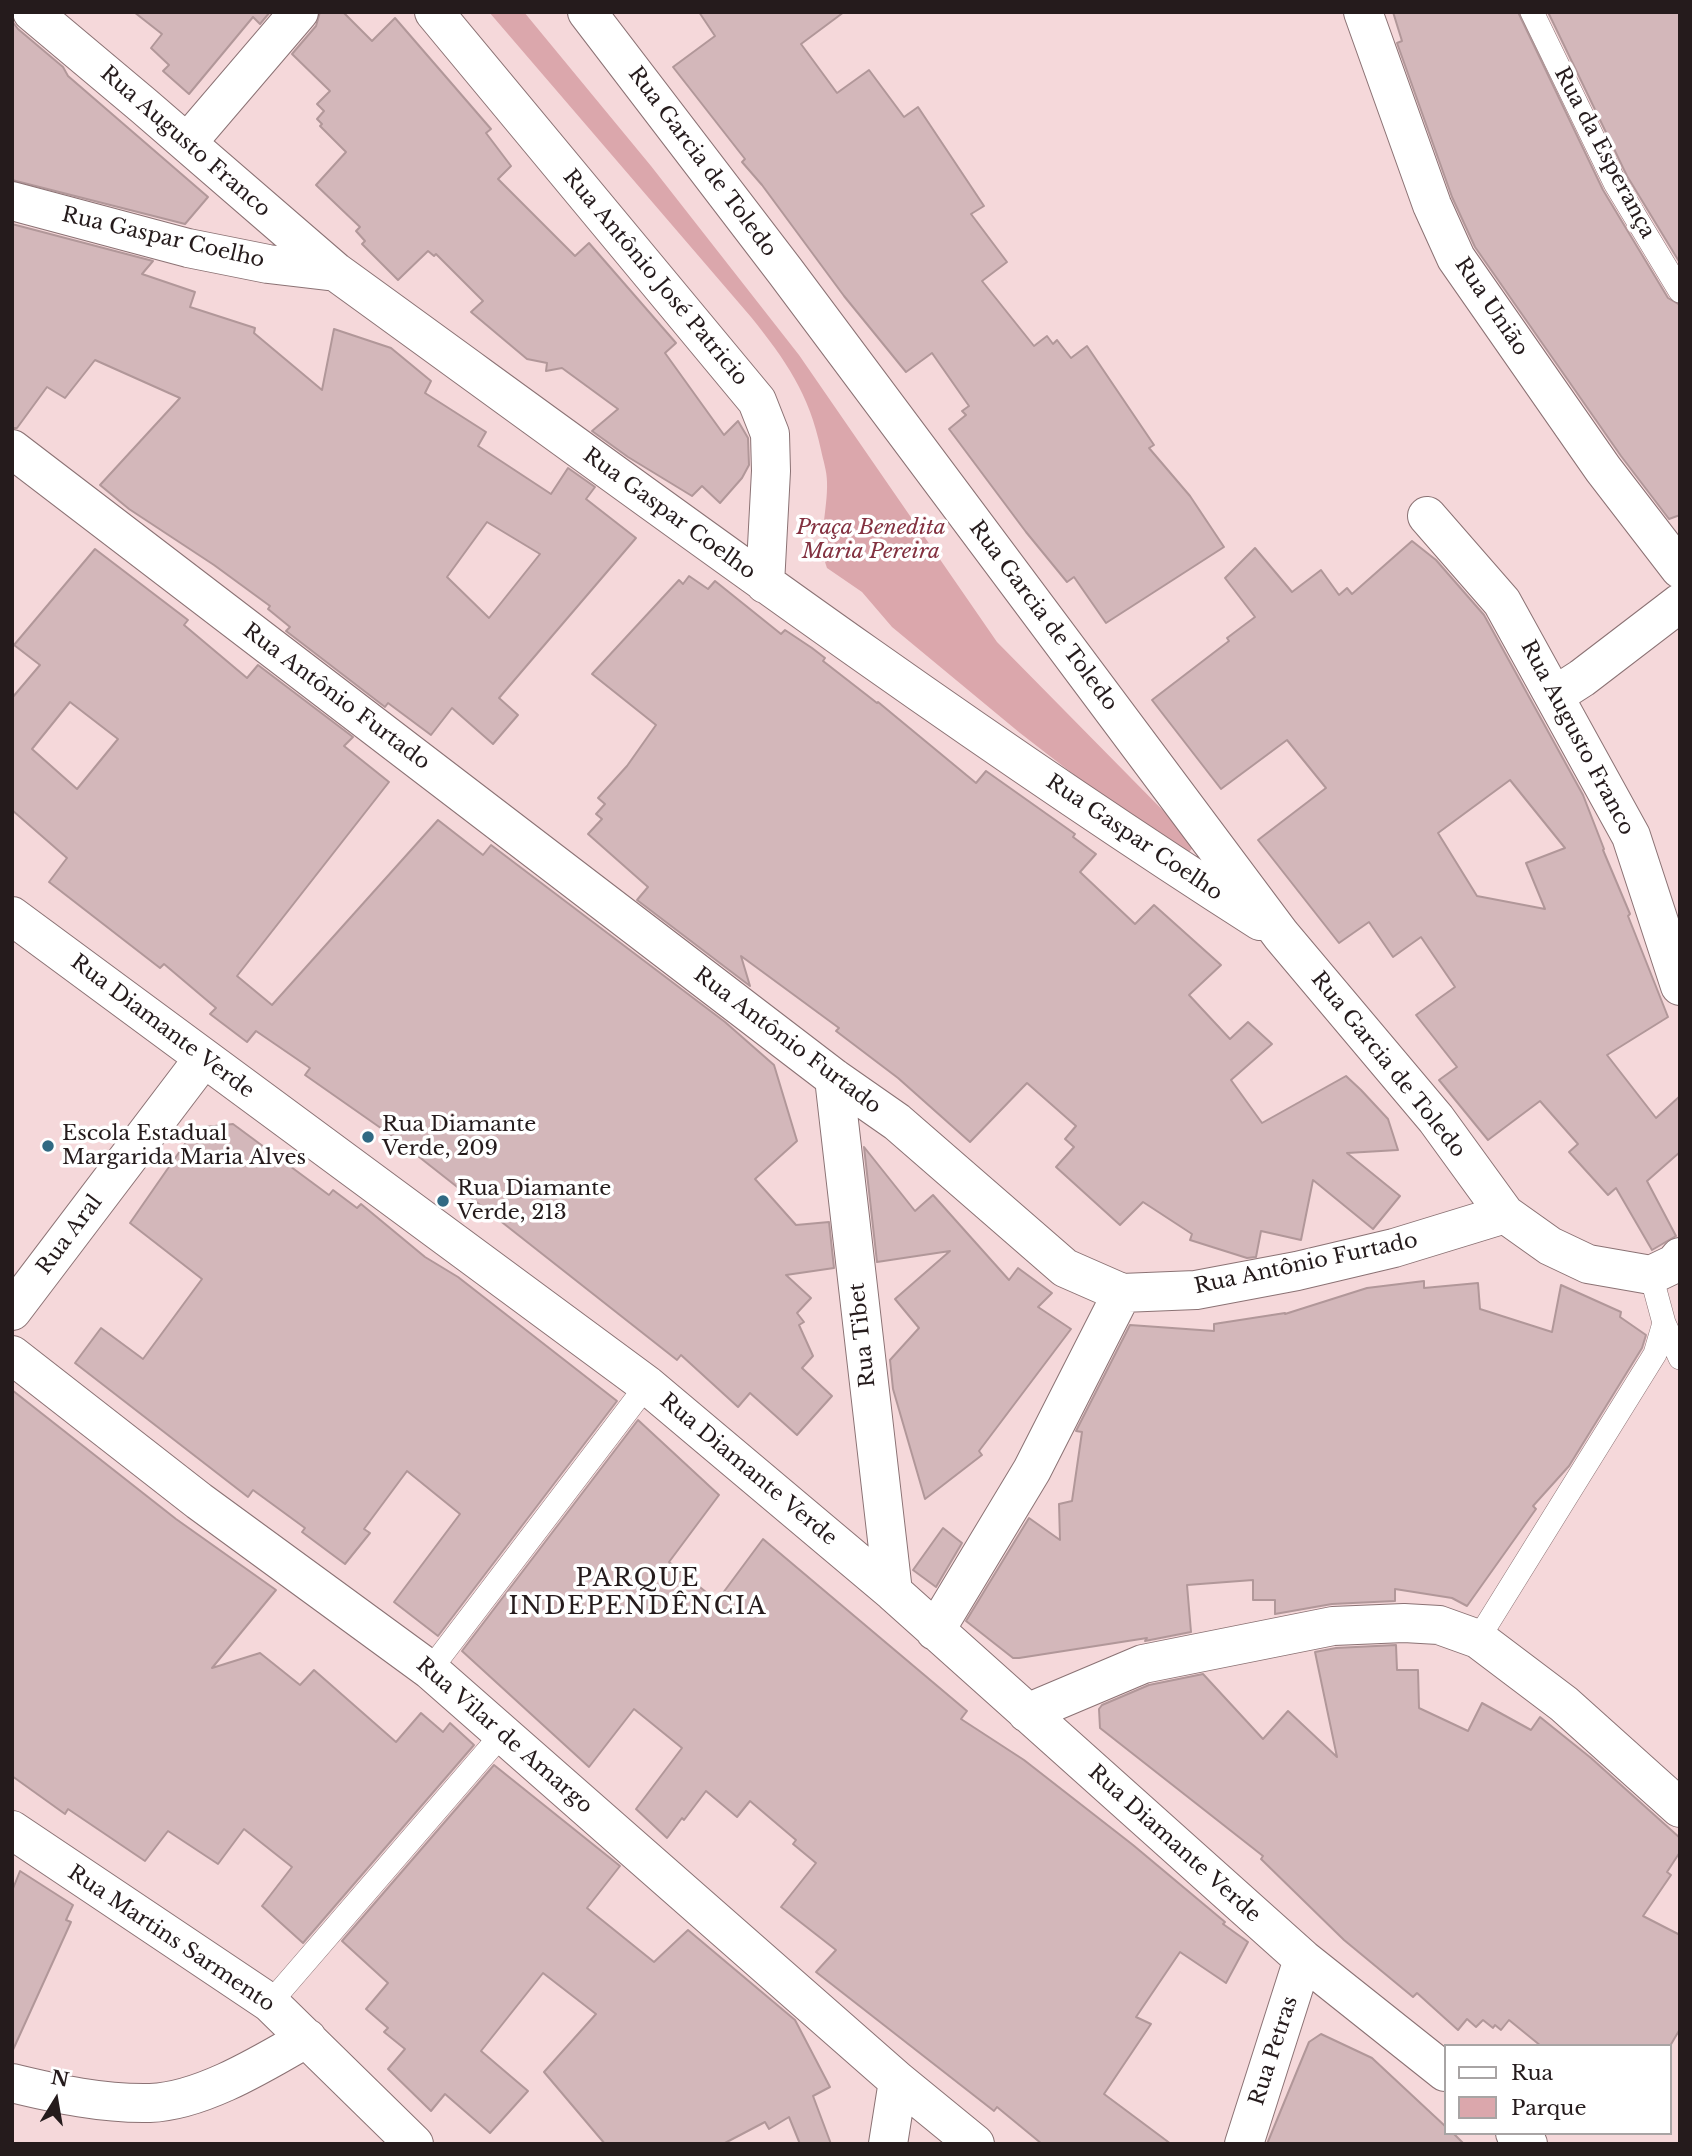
<!DOCTYPE html>
<meta charset="utf-8">
<style>
body{margin:0}
#map{position:relative;width:1692px;height:2156px;overflow:hidden;background:#f5d8da;font-family:"Libre Baskerville",serif}
canvas{display:block}
.frame{position:absolute;inset:0;border:14px solid #251b1c;pointer-events:none}
.legend{position:absolute;left:1444px;top:2044px;width:228px;height:91px;box-sizing:border-box;background:#fff;border:2px solid #a8a4a4;margin:0;padding:9px 12px;list-style:none;font-size:21px;color:#251b1c}
.legend li{display:flex;align-items:center;gap:14px;height:35px}
.legend b{width:35px;border:2px solid #a8a4a4}
.north{position:absolute;left:21px;top:2065px;width:70px;height:70px;-webkit-text-stroke:5px #fff;paint-order:stroke;rotate:11deg;font-size:19px;font-weight:700;line-height:28px;text-align:center;color:#251b1c}
.north::after{content:'';display:block;margin:auto;width:24px;height:32px;background:#251b1c;clip-path:polygon(50% 0,100% 100%,50% 72%,0 100%)}
</style>
<div id="map">
<canvas width="1692" height="2156"></canvas>
<div class="frame"></div>
<ul class="legend">
<li><b style="height:9px;background:#fff"></b>Rua</li>
<li><b style="height:19px;background:#dba7ac"></b>Parque</li>
</ul>
<div class="north">N</div>
</div>
<script>
const ctx = document.querySelector('canvas').getContext('2d');
ctx.lineJoin = 'round';
function fillPath(path, color) { ctx.fillStyle = color; ctx.fill(path, 'evenodd'); }
function stroke(path, color, width, dash) { ctx.strokeStyle = color; ctx.lineWidth = width; ctx.lineCap = dash ? 'butt' : 'round'; ctx.setLineDash(dash || []); ctx.stroke(path); }
function label(font, color, halo, rows, align = 'center') {
  ctx.font = font + ' "Libre Baskerville",serif'; ctx.lineWidth = 7; ctx.setLineDash([]); ctx.textBaseline = 'middle'; ctx.strokeStyle = halo; ctx.fillStyle = color; for (const [text, x, y, turn = 0] of rows) {
    ctx.save(); ctx.translate(x, y); ctx.rotate((+turn || 0) * Math.PI / 180); ctx.textAlign = isNaN(turn) ? turn : align; if (halo) ctx.strokeText(text, 0, 0); ctx.fillText(text, 0, 0); ctx.restore();
  }
}
fillPath(new Path2D(`
 M489 12H524L651 166 799 355 997 642 1196 844 1183 859 1020 733 892 627 862 592 827 568C817 540 828 510 827 482 827 471 823 460 821 450 809 393 786 361 751 317Z`), '#dba7ac');
const building = new Path2D(`
 M134 12H270L260 24 253 17 189 94 163 71 169 65 151 48 162 34Z
 M320 12H343L372 41 395 18 491 129 486 133 511 166 498 179 575 256 589 243 676 343 665 353 724 435 738 421 748 438 749 465 742 478 720 503 702 486 692 496 628 457 592 431 618 409 562 368 546 371 547 363 527 359 471 312 483 301 436 254 434 256 428 251 398 280 362 244 365 241 356 231 360 227 316 185 346 152 320 126 322 124 317 119 324 111 317 104 330 91 292 54 316 26Z
 M699 12H844L801 44 837 93 869 70 904 117 918 107 984 206 971 214 1007 262 982 281 1034 346 1047 336 1053 344 1057 340 1071 358 1087 346 1154 445 1149 448 1190 496 1224 547 1106 623 1074 577 1067 582 1026 532 949 429 966 415 962 411 969 406 932 353 906 372 844 296 762 185 742 162 745 159 673 67 715 36Z
 M1393 12H1518L1603 190 1668 298 1680 305V515L1669 519 1621 456 1475 247 1452 197 1397 43 1402 41Z
 M1548 12H1680V263L1627 176Z
 M12 21 18 29 63 67 68 76 208 197 185 224 12 180Z
 M12 224 153 261 142 274 195 292 190 307 255 328 254 333 322 390 334 329 391 348 431 381 425 393 486 432 478 446 551 494 568 468 595 487 586 499 636 538 499 698 518 715 493 744 452 708 431 735 388 703 385 707 286 631 290 627 268 609 270 606 214 565 129 509 100 485 180 398 95 360 65 398 47 387 17 428H12ZM487 522 540 554 489 618 447 577Z
 M1412 541 1436 560 1484 615 1583 795 1604 849 1603 850 1630 914 1628 916 1668 1017 1607 1055 1656 1118 1680 1096V1152L1647 1181 1676 1236 1652 1250 1616 1188 1608 1195 1569 1152 1578 1144 1540 1101 1488 1140 1439 1080 1457 1067 1416 1015 1455 987 1421 937 1393 957 1369 922 1339 943 1258 840 1326 788 1287 740 1221 789 1152 700 1229 641 1227 638 1255 617 1225 578 1255 548 1292 592 1321 570 1339 595 1347 588 1352 594ZM1510 780 1565 848 1526 863 1545 909 1477 896 1438 833Z
 M95 549 188 620 184 625 247 678 258 665 353 737 344 746 389 782 237 976 272 1005 438 820 483 855 491 845 725 1022 774 1065 797 1141 755 1179 796 1225 829 1222 834 1268 786 1275 811 1298 797 1313 804 1322 799 1325 813 1356 802 1368 832 1396 797 1435 750 1393 738 1407 681 1355 677 1360 395 1138 305 1075 310 1068 256 1031 247 1042 210 1014 216 1008 164 964 160 968 49 882 67 858 12 810V698L40 665 14 645ZM70 702 118 739 77 789 32 749Z
 M689 576 708 589 715 581 781 634 785 630 812 648 825 658 823 661 877 703 878 702 976 783 986 771 1075 834 1073 837 1096 854 1080 872 1135 924 1154 905 1221 965 1189 995 1230 1039 1248 1022 1272 1044 1231 1080 1262 1123 1346 1076 1361 1090 1388 1119 1398 1150 1347 1153 1400 1196 1373 1229 1313 1180 1301 1240 1261 1231 1256 1257 1247 1258 1190 1240 1192 1234 1143 1202 1120 1225 1056 1167 1074 1147 1065 1139 1076 1126 1027 1083 970 1142 898 1078 836 1031 839 1028 741 956 750 986 637 900 648 887 588 834 602 819 596 814 605 804 598 798 627 766 656 725 592 674 679 580 683 584Z
 M233 1124 329 1195 333 1190 357 1208 361 1204 425 1257 458 1277 617 1401 438 1636 394 1602 460 1514 407 1471 364 1529 370 1533 345 1564 302 1532 305 1528 253 1490 248 1497 75 1363 101 1328 143 1359 202 1279 130 1223 196 1128Z
 M864 1147 915 1211 933 1195 1009 1280 1018 1268 1052 1293 1038 1307 1071 1329 979 1451 982 1455 925 1499 893 1389 890 1360 919 1328 895 1299 950 1251 877 1262Z
 M1424 1281V1288L1478 1283 1480 1309 1552 1332 1561 1285 1621 1312 1620 1317 1646 1335 1642 1348 1569 1466 1533 1506 1536 1509 1467 1606 1452 1598 1395 1589V1601L1332 1604 1275 1614V1600H1253V1580L1187 1585 1191 1632 1145 1641 1147 1638 1019 1658H1013L966 1621 1029 1518 1060 1540 1059 1504 1072 1501 1082 1432 1076 1431 1130 1325 1214 1331V1324L1285 1313V1314L1367 1288Z
 M12 1390 176 1519 276 1590 212 1668 260 1653 300 1685 314 1670 396 1742 421 1713 443 1732 450 1723 474 1745 303 1943 262 1906 292 1867 244 1829 218 1864 168 1831 145 1861 68 1809 65 1814 12 1776Z
 M638 1420 719 1495 669 1562 717 1601 763 1539 967 1711 961 1719 1024 1760 1133 1845 1225 1922 1223 1924 1248 1942 1226 1983 1180 1952 1136 2017 1151 2024 1104 2094 1171 2144H1042L997 2107 994 2111 816 1972 836 1950 781 1907 816 1863 793 1844 796 1840 750 1801 737 1817 706 1791 684 1820 682 1818 667 1838 636 1809 682 1748 634 1709 589 1767 462 1651Z
 M943 1528 962 1543 936 1587 913 1570Z
 M1396 1645 1397 1670H1418L1419 1708 1468 1731 1482 1703 1531 1730 1540 1717 1591 1758 1680 1838V1852L1667 1872 1671 1875 1643 1916 1680 1935V2029L1670 2046H1541L1509 2020 1501 2030 1495 2025 1493 2028 1483 2020 1476 2027 1467 2019 1458 2030 1417 1993 1413 1997 1344 1940 1261 1859 1263 1856 1100 1728 1099 1709 1102 1705 1149 1685 1203 1674 1263 1739 1288 1711 1337 1757 1315 1652 1336 1648Z
 M494 1765 620 1866 587 1908 654 1962 688 1930 795 2020 830 2087 813 2096 831 2144H800L789 2117 769 2129 765 2122 723 2144H605L544 2072 596 2014 543 1973 481 2051 528 2091 490 2133 445 2094 431 2111 388 2069 405 2049 384 2032 388 2028 366 2009 388 1983 342 1941Z
 M20 1871 73 1905 66 1920 71 1922 12 2052V1891Z
 M1321 2034 1372 2058 1445 2126V2133H1453L1464 2144H1267L1309 2042Z`);
fillPath(building, '#d3b7ba');
stroke(building, '#b19799', 2);
const service = new Path2D(`
 M1532 12 1615 183 1680 291
 M1664 1323 1680 1358
 M1478 1639 1655 1354 1664 1323 1651 1275
 M430 1670 647 1385
 M270 2003 503 1733`);
const minor = new Path2D(`
 M32 12 144 106 336 272
 M434 12 757 401 770 434 771 471 765 584
 M587 12 785 271 1281 935 1436 1119 1505 1214
 M1363 12 1432 205 1456 258 1603 469 1680 569
 M187 143 299 12
 M12 201 188 248 268 264 336 272C641 493 943 718 1260 921
 M12 449 834 1078 897 1122 1065 1268 1122 1293 1196 1290 1297 1271 1394 1248 1505 1214 1550 1246 1588 1264 1651 1275 1674 1264 1680 1257
 M1427 516 1502 602 1631 836 1680 986
 M1554 696 1582 678 1680 603
 M12 916 647 1385 893 1592 1303 1959 1445 2072
 M834 1078 893 1592
 M12 1311 203 1059
 M12 1355 199 1501 430 1670 898 2081 975 2144
 M935 1631 1032 1470 1122 1293
 M1027 1713 1143 1664 1333 1626 1404 1623 1439 1625 1478 1639 1564 1704 1680 1808
 M12 1830 270 2003 414 2144
 M12 2083C57 2094 103 2104 150 2103 202 2101 262 2064 307 2038
 M1515 2133 1528 2144
 M888 2144 898 2081
 M1244 2144 1303 1959`);
stroke(service, '#8b7274', 24);
stroke(minor, '#8b7274', 40);
stroke(service, '#fff', 23);
stroke(minor, '#fff', 38);
for (const [x, y, r, color] of [
 [368,1137,7,"#306983"],
 [48,1146,7,"#306983"],
 [443,1201,7,"#306983"]
]) { const dot = new Path2D(); dot.arc(x, y, r, 0, 2 * Math.PI); ctx.fillStyle = color; ctx.fill(dot); stroke(dot, '#fff', 2.5); }
label('21px', '#251b1c', '#fff', [
 ["Rua Augusto Franco",185,142,41],
 ["Rua da Esperança",1604,153,62],
 ["Rua Garcia de Toledo",702,162,53],
 ["Rua Gaspar Coelho",163,238,13],
 ["Rua Antônio José Patricio",655,278,50],
 ["Rua União",1491,307,56],
 ["Rua Gaspar Coelho",669,514,36],
 ["Rua Garcia de Toledo",1043,616,53],
 ["Rua Antônio Furtado",336,697,37],
 ["Rua Augusto Franco",1577,738,62],
 ["Rua Gaspar Coelho",1134,838,34],
 ["Rua Diamante Verde",162,1027,37],
 ["Rua Antônio Furtado",787,1041,37],
 ["Rua Garcia de Toledo",1388,1065,51],
 ["Rua Aral",70,1235,-53],
 ["Rua Antônio Furtado",1306,1264,-12],
 ["Rua Tibet",863,1335,-96],
 ["Rua Diamante Verde",748,1470,40],
 ["Rua Vilar de Amargo",504,1736,41],
 ["Rua Diamante Verde",1174,1844,42],
 ["Rua Martins Sarmento",171,1939,34],
 ["Rua Petras",1274,2051,-72]
]);
label('italic 21px', '#833140', '#fff', [
 ["Praça Benedita",871,528],
 ["Maria Pereira",871,552]
]);
label('21px', '#251b1c', '#fff', [
 ["Rua Diamante",382,1125],
 ["Verde, 209",382,1149],
 ["Escola Estadual",62,1134],
 ["Margarida Maria Alves",62,1158],
 ["Rua Diamante",457,1189],
 ["Verde, 213",457,1213]
], 'left');
ctx.letterSpacing = '2px';
label('24px', '#251b1c', '#fff', [
 ["PARQUE",638,1579],
 ["INDEPENDÊNCIA",638,1607]
]);
ctx.letterSpacing = '0px';
</script>
